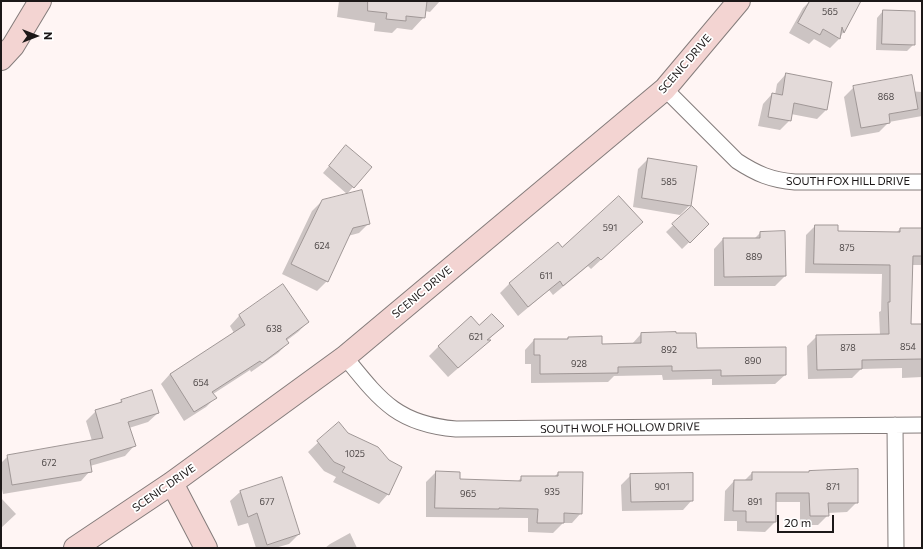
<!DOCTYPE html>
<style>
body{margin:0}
#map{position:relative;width:923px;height:549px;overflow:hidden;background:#fff5f4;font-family:Commissioner,sans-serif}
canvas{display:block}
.frame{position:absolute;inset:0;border:2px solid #1c1818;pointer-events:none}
.north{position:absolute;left:16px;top:16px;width:40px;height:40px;-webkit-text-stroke:3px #fff;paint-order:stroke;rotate:90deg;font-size:11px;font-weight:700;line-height:16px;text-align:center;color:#1c1818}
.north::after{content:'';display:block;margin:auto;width:14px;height:18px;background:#1c1818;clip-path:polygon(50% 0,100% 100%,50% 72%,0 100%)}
.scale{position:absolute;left:777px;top:515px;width:57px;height:18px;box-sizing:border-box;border:2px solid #1c1818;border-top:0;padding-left:5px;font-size:12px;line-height:14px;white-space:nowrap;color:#1c1818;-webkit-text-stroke:3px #fff;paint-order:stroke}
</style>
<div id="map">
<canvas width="923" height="549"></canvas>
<div class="frame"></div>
<div class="north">N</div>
<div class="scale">20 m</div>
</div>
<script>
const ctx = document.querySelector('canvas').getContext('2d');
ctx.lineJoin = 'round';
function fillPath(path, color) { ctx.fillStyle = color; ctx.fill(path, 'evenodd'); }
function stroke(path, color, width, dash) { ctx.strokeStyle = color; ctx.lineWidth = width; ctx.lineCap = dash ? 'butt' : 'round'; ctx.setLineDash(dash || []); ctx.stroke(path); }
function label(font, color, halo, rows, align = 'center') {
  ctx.font = font + ' Commissioner,sans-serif'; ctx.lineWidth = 3.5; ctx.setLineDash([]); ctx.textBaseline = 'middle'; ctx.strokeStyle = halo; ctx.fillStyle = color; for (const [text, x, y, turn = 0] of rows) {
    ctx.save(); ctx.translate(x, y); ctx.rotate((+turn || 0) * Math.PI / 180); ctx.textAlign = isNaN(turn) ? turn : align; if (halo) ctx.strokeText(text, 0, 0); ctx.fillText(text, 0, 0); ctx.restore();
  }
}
fillPath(new Path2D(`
 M339 1H440L430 12 425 11 424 17 412 30 397 28 392 33 374 31 375 23 337 17Z
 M810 1H860L840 38 830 48 814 39 809 44 789 33 803 8Z
 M883 11 914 44 907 51 876 50 877 18Z
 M786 74 827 109 817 119 791 114 790 120 780 130 758 126 763 104 772 94 775 95 777 84Z
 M854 87 922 92V116L889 122 879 132 851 137 844 97Z
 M340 153 353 187 347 194 323 173Z
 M648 159 690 205 680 215 633 207 638 169Z
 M322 201 369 223 359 233 348 236 327 281 317 291 282 274 312 211Z
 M692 207 708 224 682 249 666 232Z
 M642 222 591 269 588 266 553 295 549 290 518 316 500 293 509 284 558 244 562 249Z
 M815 226 837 232 896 233 900 229H922V265H912L910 325H922V377L902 378V368L861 369 852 378 808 379 807 346 817 336 880 335 879 312 881 311 882 274 805 273 806 235Z
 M760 233 785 276 775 286H714V249L723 239H754Z
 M283 286 308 322 298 332 286 341 288 343 278 353 251 372 250 370 213 394 215 398 206 407 184 421 161 384 170 374 234 333 230 326 239 316Z
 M502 326 480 349 448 377 429 356 439 346 479 327Z
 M641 334 696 349 785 375 775 384 712 385V379L663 380 662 375 614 376 608 382 531 383V364H525V350L534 340H566L568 338 601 345 632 344Z
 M121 401 158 413 148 422 129 428 134 446 125 456 90 466V471L81 481 3 494 1 484V463L8 456 92 441 86 421 96 411 118 404Z
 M338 424 388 494 379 504 333 482 336 477 324 471 308 452Z
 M436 472 459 480 517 482 522 477H554L558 473 581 513 572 523H563L553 533 528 532V518L426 517V482Z
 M809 472 857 502 847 512 828 513V515L818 525H800V502H775V522L765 532 737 531V521H724L725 491 734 481H744L752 473H807Z
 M631 475 692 500 683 510 622 511 621 485Z
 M240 492 299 534 289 544 275 548H256L248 523 238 526 230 501Z
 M1 498 16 514 1 528Z
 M350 533 357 548H325L330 544Z`), '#0003');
const building = new Path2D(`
 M368 1H427L425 18 406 16V21L386 19 387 13 368 11Z
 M810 1H861L844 33 842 27 840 39 823 29 820 35 798 23Z
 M883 10 915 11V45L882 44Z
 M786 73 832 82 827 110 794 103 791 121 768 117 772 93 782 95Z
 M912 75 918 109 889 114 890 123 861 128 853 86Z
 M346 145 372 167 354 188 329 166Z
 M648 158 697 166 691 206 642 198Z
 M362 190 370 224 353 228 328 282 291 264 322 200Z
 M619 196 643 222 601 260 598 257 563 286 560 281 528 307 509 283 558 242 562 247Z
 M692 206 709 224 690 243 672 224Z
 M815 225H838V231L900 232V228H922V256H913L911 324H922V359L862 360V369L817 370 816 335 889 334 888 302H890V265L814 264Z
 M785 231 786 276 724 277 723 238H760V232Z
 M283 284 309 322 286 339 289 343 262 363 260 361 212 392 217 398 194 412 170 374 245 325 239 315Z
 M492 314 504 326 487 340H491L458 368 438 346 471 316 479 325Z
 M676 332V333H696L697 348 786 347V375L721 376V370L672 371V366L618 367V373L540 374V355H534V339H568V337L602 336V344L641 343V333Z
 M152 390 159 413 128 422 136 446 90 460 92 472 12 485 7 455 103 438 95 410 122 402 121 400Z
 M339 422 348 433 378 447 389 460 402 467 389 495 342 472 345 467 334 462 317 441Z
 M858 469V503H828L829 516H810L809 493H776V522H746V511H733L734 480H752V472H809V471Z
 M436 471 460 472V479L521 481V476H558V472H583L582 514 564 513V523H537L538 509 499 508V509L435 508Z
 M693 473V501L631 502 630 474Z
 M282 477 300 534 267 545 257 513 248 517 240 491Z`);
fillPath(building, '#e3dad9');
stroke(building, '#a09796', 1);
const street = new Path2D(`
 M665 89 737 161C757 174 771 180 795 182H922
 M345 357C380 400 397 424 456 429L922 425
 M895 425 896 548`);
const secondary = new Path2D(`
 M1 59 13 46 40 1
 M172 483 206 548
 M75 548 172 483 345 357 665 89 739 1`);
stroke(street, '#847c7b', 17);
stroke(secondary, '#847c7b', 24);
stroke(street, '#fff', 15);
stroke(secondary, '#f3d4d2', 22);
label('9px', '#4e4848', null, [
 ["565",830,12],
 ["868",886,97],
 ["585",669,182],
 ["591",610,228],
 ["624",322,246],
 ["875",847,248],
 ["889",754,257],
 ["611",546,276],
 ["638",274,329],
 ["621",476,337],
 ["854",908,347],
 ["878",848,348],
 ["892",669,350],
 ["890",753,361],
 ["928",579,364],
 ["654",201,383],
 ["1025",355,454],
 ["672",49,463],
 ["901",662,487],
 ["871",833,487],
 ["935",552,492],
 ["965",468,494],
 ["677",267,502],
 ["891",755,502]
]);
label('11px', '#1c1818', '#fff', [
 ["SCENIC DRIVE",685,64,-49],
 ["SOUTH FOX HILL DRIVE",848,181],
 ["SCENIC DRIVE",422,292,-40],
 ["SOUTH WOLF HOLLOW DRIVE",620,428,-1],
 ["SCENIC DRIVE",164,488,-35]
]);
</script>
